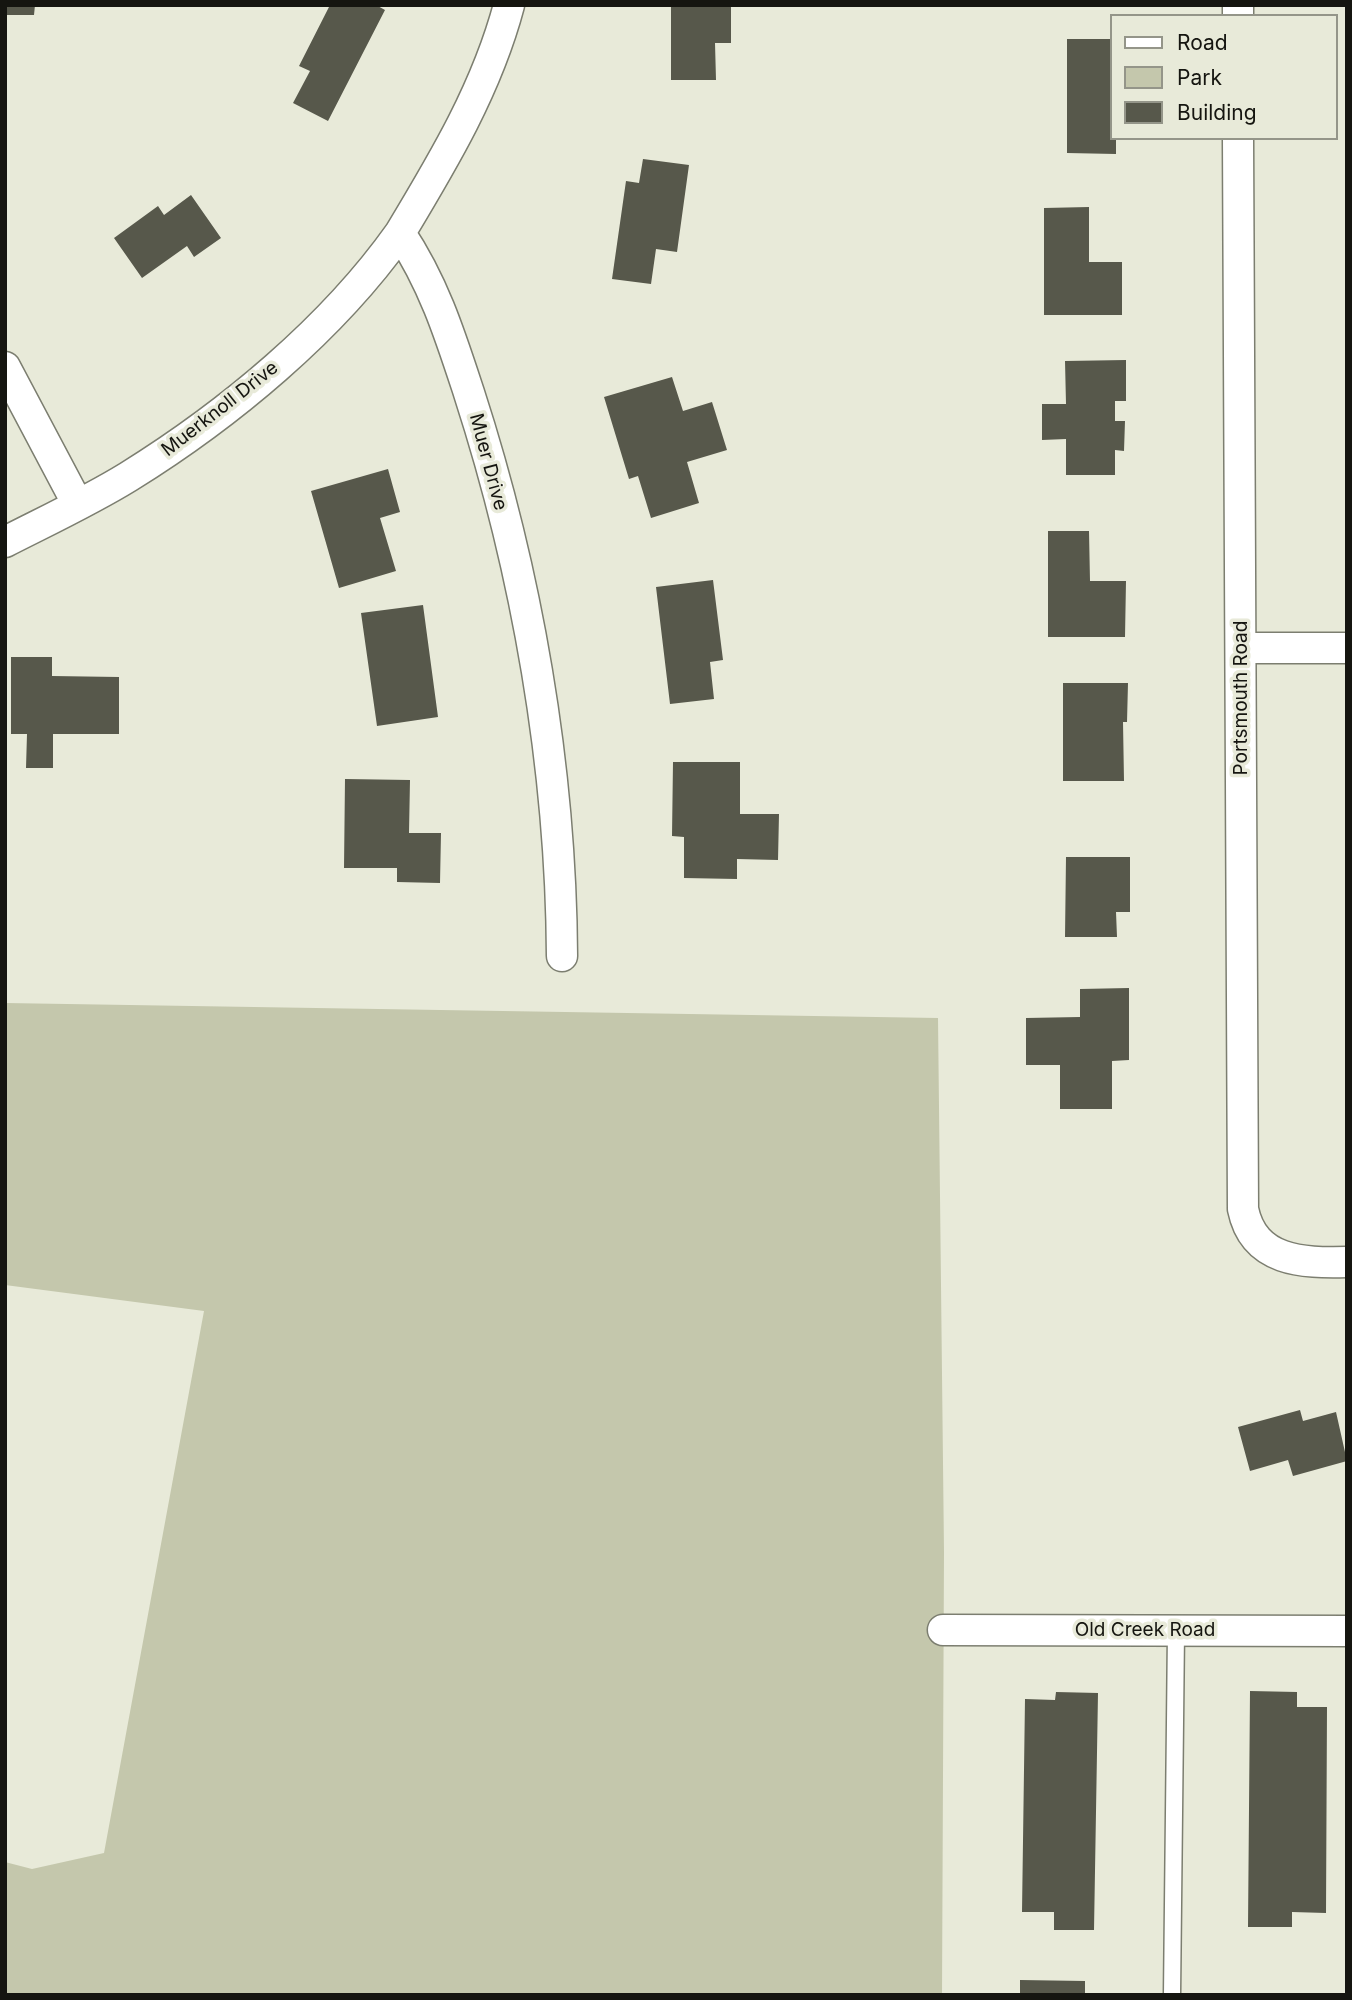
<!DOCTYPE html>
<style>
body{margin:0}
#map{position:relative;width:1352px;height:2000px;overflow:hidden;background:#e8ead9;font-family:Inter,sans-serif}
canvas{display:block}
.frame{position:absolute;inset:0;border:7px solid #151510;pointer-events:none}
.legend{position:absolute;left:1110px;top:14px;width:228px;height:126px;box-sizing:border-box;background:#e8ead9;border:2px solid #949589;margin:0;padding:9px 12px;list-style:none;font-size:21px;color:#151510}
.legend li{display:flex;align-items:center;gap:14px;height:35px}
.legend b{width:35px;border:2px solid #949589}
</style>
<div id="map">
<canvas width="1352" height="2000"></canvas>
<div class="frame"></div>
<ul class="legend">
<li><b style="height:9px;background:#fff"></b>Road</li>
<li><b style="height:19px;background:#c4c7ac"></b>Park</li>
<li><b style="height:19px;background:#57584b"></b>Building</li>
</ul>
</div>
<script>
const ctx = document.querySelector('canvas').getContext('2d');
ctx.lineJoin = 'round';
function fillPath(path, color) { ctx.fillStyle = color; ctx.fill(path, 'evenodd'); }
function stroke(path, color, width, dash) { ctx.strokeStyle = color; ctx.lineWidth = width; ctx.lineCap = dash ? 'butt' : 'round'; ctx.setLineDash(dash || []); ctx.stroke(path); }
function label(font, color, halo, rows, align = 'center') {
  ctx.font = font + ' Inter,sans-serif'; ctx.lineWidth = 7; ctx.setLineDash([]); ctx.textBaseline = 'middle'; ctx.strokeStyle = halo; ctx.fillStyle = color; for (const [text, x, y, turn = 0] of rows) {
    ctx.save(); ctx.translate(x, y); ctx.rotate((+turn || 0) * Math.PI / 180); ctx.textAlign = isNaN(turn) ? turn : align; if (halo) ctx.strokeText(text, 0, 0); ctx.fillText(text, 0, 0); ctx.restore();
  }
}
fillPath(new Path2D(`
 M5 1003 938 1018 944 1552 942 1995H5V1862L32 1869 104 1853 204 1311 5 1285Z`), '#c4c7ac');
fillPath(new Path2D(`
 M5 5H35L34 15H5Z
 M330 5H376L385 10 328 121 293 103 310 71 299 66Z
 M671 5H731V43H715L716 80H671Z
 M1067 39H1112V138H1116V154L1067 153Z
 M643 159 689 165 677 252 656 249 651 284 612 279 626 181 639 183Z
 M191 195 221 238 194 257 187 246 142 278 114 238 158 206 164 215Z
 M1089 207V262H1122V315H1044V208Z
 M1126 360V401H1115V421H1125L1124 451 1115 450V475H1066V439L1042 440V404H1066L1065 361Z
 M672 377 683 411 712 402 727 450 687 462 699 503 651 518 638 476 629 479 604 397Z
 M388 469 400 512 380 518 396 571 339 588 311 491Z
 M1048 531H1089L1090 581H1126L1125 637H1048Z
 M713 580 723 660 710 662 714 699 670 704 656 587Z
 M423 605 438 717 377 726 361 613Z
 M11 657H52V676L119 677V734H53V768H26L27 734H11Z
 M1063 683H1128L1127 722H1123L1124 781H1063Z
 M673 762H740V814H779L778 860 737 859V879L684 878V837L672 836Z
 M345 779 410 780 409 833H441L440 883 397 882V868H344Z
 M1066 857H1130V912H1116L1117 937H1065Z
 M1129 988V1060L1112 1061V1109H1060V1065H1026V1018L1080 1017V989Z
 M1300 1410 1303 1421 1336 1412 1347 1461 1293 1476 1288 1460 1250 1471 1238 1427Z
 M1250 1691 1297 1692V1707H1327L1326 1913 1292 1912V1927H1248Z
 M1056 1692 1098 1693 1094 1930H1054V1912H1022L1025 1699 1055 1700Z
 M1020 1980 1085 1981V1995H1020Z`), '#57584b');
const service = new Path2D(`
 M1172 1995 1176 1631`);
const minor = new Path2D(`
 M509 5C487 88 444 160 400 233 434 284 450 335 469 393 527 572 561 767 562 956
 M1238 16V5
 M1238 138 1243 1209C1254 1262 1302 1263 1347 1262
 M5 367 77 503
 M5 542C46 521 89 501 128 477 228 415 332 329 400 233
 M1241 648H1347
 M943 1630 1347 1631`);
stroke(service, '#7c7e70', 19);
stroke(minor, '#7c7e70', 33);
stroke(service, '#fff', 16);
stroke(minor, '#fff', 30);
label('19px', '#151510', '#e8ead9', [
 ["Muerknoll Drive",220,409,-38],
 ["Muer Drive",488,462,75],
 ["Portsmouth Road",1241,698,-90],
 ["Old Creek Road",1145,1630]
]);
</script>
